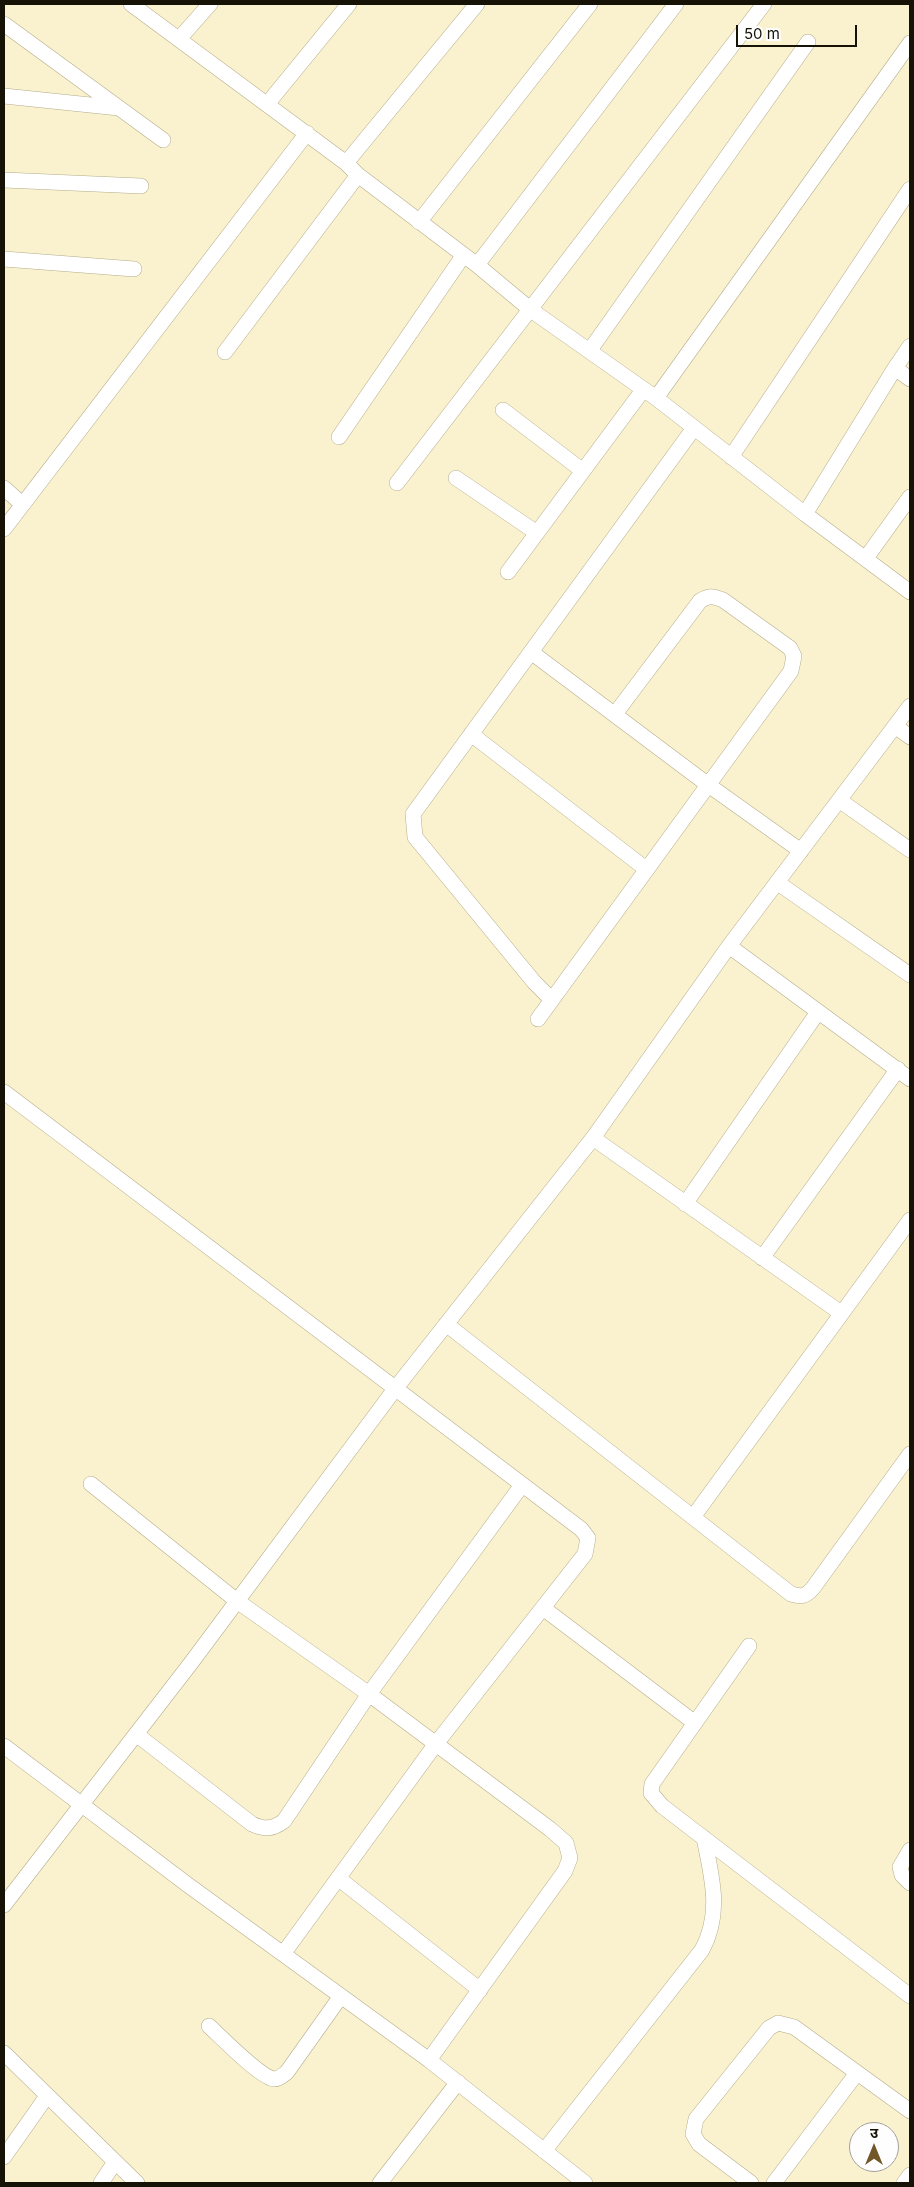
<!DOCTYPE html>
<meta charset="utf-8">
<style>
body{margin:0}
#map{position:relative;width:914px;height:2187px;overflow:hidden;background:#faf2ce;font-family:Inter,"Noto Sans Devanagari",sans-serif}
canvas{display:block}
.frame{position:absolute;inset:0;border:5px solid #161306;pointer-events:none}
.north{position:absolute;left:849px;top:2122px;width:50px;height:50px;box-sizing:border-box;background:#fefefe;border:1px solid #a1a09b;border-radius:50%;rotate:0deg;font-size:14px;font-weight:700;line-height:20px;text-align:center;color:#161306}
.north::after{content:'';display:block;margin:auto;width:18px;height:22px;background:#725729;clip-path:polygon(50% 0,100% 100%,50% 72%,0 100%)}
.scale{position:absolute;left:736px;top:25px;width:121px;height:22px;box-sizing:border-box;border:2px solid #161306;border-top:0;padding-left:6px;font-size:15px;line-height:18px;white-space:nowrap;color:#161306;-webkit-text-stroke:4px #fefefe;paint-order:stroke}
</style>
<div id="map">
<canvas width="914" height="2187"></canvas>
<div class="frame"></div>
<div class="north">उ</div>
<div class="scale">50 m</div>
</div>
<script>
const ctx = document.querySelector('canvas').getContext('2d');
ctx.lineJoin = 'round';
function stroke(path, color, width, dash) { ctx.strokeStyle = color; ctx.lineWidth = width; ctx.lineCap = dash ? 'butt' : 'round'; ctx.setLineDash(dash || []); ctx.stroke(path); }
const minor = new Path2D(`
 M131 4 346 163 358 175 477 265 531 310 656 398 805 514 910 592
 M4 24 163 140
 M179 39 210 4
 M4 96 119 108
 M268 103 349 4
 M346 163 477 4
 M4 180 141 186
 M419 222 590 4
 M4 259 134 269
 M477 265 676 4
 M590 350 808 42
 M225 352 358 175
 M895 368 910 346
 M656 398 910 43
 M503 410 583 471
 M339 437 463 256
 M731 457 910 189
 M456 478 537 533
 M397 483 764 4
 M4 488 22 504
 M805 514 895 368 910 379
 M4 529 307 133
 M866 558 910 497
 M508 572 643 390
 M531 652 707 784 801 851
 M895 726 910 737
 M471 734 646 869
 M839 800 910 850
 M778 883 910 975
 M729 946 910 1079
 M551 999 534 982 415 837 413 814 694 428
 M538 1019 791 671 794 656 790 648 723 600C713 596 709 595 700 601L615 714
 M4 1092 581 1529 588 1538 585 1554 435 1745 283 1954
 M593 1138 841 1313
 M685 1204 818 1012
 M762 1258 898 1069
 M446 1324 791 1594C801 1597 805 1597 813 1588L910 1454
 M91 1484 237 1601 369 1694 550 1829 566 1843 570 1858 565 1871 429 2060
 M693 1517 910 1220
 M543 1608 695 1723
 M749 1646 652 1784 651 1793 662 1806 910 1996
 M136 1734 252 1824C265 1830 273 1829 284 1821L369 1694 522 1485
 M4 1746 188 1885 429 2060 585 2183
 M910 1850 900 1867 902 1875 910 1883
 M338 1878 480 1990
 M4 1905 191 1663 395 1389 593 1138 729 946 910 706
 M209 2026C221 2037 260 2077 274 2079 280 2079 283 2075 287 2072L341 1996
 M4 2053 137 2183
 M544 2151 702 1950C722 1913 712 1878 704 1838
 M4 2157 47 2096
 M101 2183 115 2162
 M380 2183 458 2082
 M751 2183 699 2144 693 2134 696 2119 769 2028 778 2023 794 2027 910 2111
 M774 2183 857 2073
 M904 2183 910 2175`);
stroke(minor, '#b4ac8a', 16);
stroke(minor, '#fff', 15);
</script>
